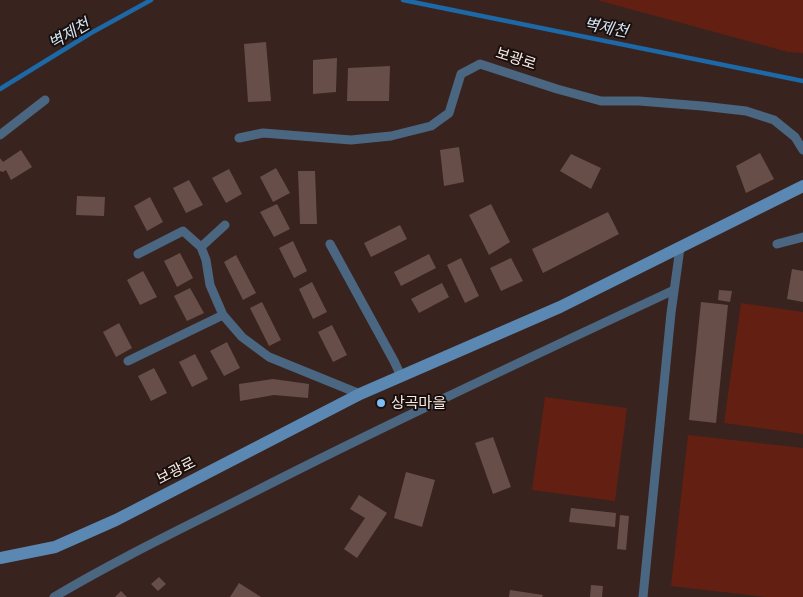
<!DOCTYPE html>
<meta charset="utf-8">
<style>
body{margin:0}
canvas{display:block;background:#38231e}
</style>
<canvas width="803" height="597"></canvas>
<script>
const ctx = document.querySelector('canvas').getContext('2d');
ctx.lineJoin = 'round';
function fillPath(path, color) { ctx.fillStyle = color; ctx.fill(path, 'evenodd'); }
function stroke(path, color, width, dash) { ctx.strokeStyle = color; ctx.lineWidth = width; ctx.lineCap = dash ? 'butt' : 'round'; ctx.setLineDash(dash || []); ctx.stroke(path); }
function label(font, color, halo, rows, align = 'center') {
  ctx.font = font + ' "Asap Condensed","Noto Sans KR",sans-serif'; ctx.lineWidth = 4; ctx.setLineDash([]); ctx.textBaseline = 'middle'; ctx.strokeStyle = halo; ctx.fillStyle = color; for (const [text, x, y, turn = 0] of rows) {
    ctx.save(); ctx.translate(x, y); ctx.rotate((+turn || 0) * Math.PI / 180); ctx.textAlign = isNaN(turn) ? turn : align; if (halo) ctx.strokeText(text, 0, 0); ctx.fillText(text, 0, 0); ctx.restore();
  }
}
fillPath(new Path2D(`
 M597 0H803V53L788 52Z
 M741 303 803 312V434L724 423Z
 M545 397 627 408 615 501 532 490Z
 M688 435 803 448V597H766L671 586Z`), '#621f12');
stroke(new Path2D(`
 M403 0 803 81
 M0 89 91 33 151 0`), '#1d68a6', 4.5);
fillPath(new Path2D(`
 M266 42 271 101 248 102 244 44Z
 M337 58 336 92 313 94V60Z
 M390 66 389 101H347L348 68Z
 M459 147 464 182 444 186 440 150Z
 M21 150 32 167 11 180 6 170 3 172 0 171V158L3 162Z
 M760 153 774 179 746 193 736 166Z
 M571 154 601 168 591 189 560 171Z
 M276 168 290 193 273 202 260 177Z
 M229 169 242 194 226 203 212 178Z
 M298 171H315L317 224H300Z
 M189 180 203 205 186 213 173 188Z
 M77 196 105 197 104 216 76 215Z
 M150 197 163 222 147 231 134 206Z
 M277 204 290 229 274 237 260 212Z
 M491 204 510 242 489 255 469 215Z
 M608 212 619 234 543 273 532 249Z
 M400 225 407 239 371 257 364 243Z
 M293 241 307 271 294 278 279 248Z
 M180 253 193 278 177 287 164 261Z
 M429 254 436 268 401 286 394 272Z
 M236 255 256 293 243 300 224 262Z
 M461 258 479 296 465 303 447 265Z
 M511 258 523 281 501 291 490 268Z
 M792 269 803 271V302L787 299Z
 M143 271 157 297 140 305 127 280Z
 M312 282 327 312 313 319 299 289Z
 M442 283 449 297 419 313 411 299Z
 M190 288 204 313 187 321 174 296Z
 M719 290 732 291 730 302 718 300Z
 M262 302 281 340 269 346 250 308Z
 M701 302 728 305 716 423 689 420Z
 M119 323 132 348 116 357 103 332Z
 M332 325 347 355 333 362 318 332Z
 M227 342 240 368 224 376 210 351Z
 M195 354 208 379 192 387 179 362Z
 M154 368 167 393 151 401 138 376Z
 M273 379 309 384 308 398 274 395 240 401 239 384Z
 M493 437 511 487 493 494 475 443Z
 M406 472 435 480 422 527 394 518Z
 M359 495 387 513 357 558 344 549 365 518 350 509Z
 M571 508 616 513 615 527 569 522Z
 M620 515 629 516 626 550 617 549Z
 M159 577 166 584 158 591 151 584Z
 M239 583 261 597H230Z
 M591 585 603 586 602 597H590Z
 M510 590 543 595 542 597H509Z
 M121 591 127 597H115Z`), '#674e49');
stroke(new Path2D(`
 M0 135 45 100
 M239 138 263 133 351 140 391 136 431 126 449 113 461 74 480 64 557 89 601 101H639L702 106 746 111 774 120 795 137 803 150
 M330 244 394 361 401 376
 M777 244 803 237
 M201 247 225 225
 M138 254 183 231 201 247 206 260 210 285 223 315 242 337 269 357 360 394
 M128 361 223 315
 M54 597C116 560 183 528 248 495 389 423 531 357 674 290
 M643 597 671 313 680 248`), '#4a6681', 9);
stroke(new Path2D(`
 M0 558 55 547 116 520 360 394 560 307 803 186`), '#5b88b3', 12);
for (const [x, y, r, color] of [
 [381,403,5,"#7ebdf9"]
]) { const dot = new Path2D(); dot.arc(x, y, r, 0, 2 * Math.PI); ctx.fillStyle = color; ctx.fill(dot); stroke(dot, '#190f0d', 2); }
label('15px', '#faeae6', '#190f0d', [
 ["보광로",516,59,18],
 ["보광로",176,471,-27]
]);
label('15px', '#faeae6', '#190f0d', [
 ["상곡마을",391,403]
], 'left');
label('italic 16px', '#d1e3f4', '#190f0d', [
 ["벽제천",606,28,11],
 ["벽제천",69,34,-30]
]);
</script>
